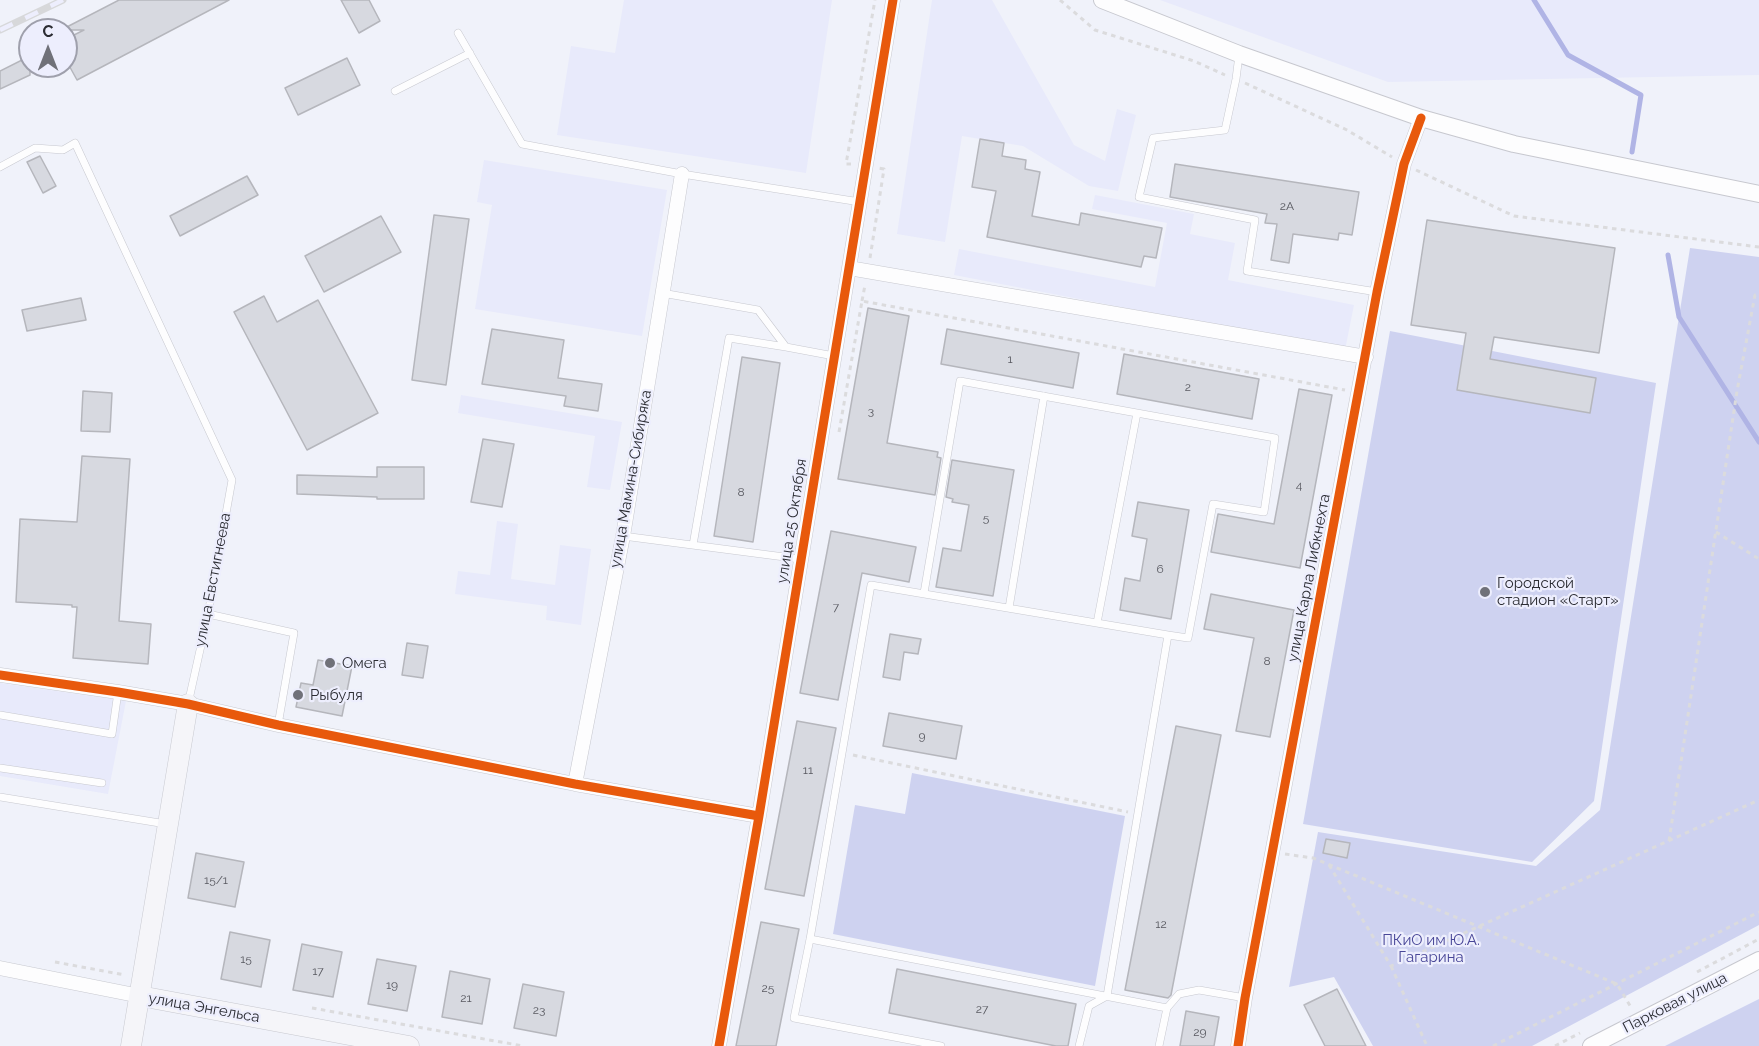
<!DOCTYPE html>
<meta charset="utf-8">
<style>
body{margin:0}
#map{position:relative;width:1759px;height:1046px;overflow:hidden;background:#f0f2fa;font-family:Raleway,sans-serif}
canvas{display:block}
.north{position:absolute;left:18px;top:18px;width:60px;height:60px;box-sizing:border-box;background:#edeefd;border:2px solid #9fa0ac;border-radius:50%;rotate:0deg;font-size:16px;font-weight:700;line-height:24px;text-align:center;color:#2b2c33}
.north::after{content:'';display:block;margin:auto;width:21px;height:27px;background:#707179;clip-path:polygon(50% 0,100% 100%,50% 72%,0 100%)}
</style>
<div id="map">
<canvas width="1759" height="1046"></canvas>
<div class="north">С</div>
</div>
<script>
const ctx = document.querySelector('canvas').getContext('2d');
ctx.lineJoin = 'round';
function fillPath(path, color) { ctx.fillStyle = color; ctx.fill(path, 'evenodd'); }
function stroke(path, color, width, dash) { ctx.strokeStyle = color; ctx.lineWidth = width; ctx.lineCap = dash ? 'butt' : 'round'; ctx.setLineDash(dash || []); ctx.stroke(path); }
function label(font, color, halo, rows, align = 'center') {
  ctx.font = font + ' Raleway,sans-serif'; ctx.lineWidth = 4.5; ctx.setLineDash([]); ctx.textBaseline = 'middle'; ctx.strokeStyle = halo; ctx.fillStyle = color; for (const [text, x, y, turn = 0] of rows) {
    ctx.save(); ctx.translate(x, y); ctx.rotate((+turn || 0) * Math.PI / 180); ctx.textAlign = isNaN(turn) ? turn : align; if (halo) ctx.strokeText(text, 0, 0); ctx.fillText(text, 0, 0); ctx.restore();
  }
}
fillPath(new Path2D(`
 M624 0H832L806 173 557 135 571 46 615 53Z
 M932 0H992L1074 145 1105 161 1117 109 1136 115 1118 191 1089 186 1023 146 962 136 945 242 897 234Z
 M1160 0H1759V75L1388 82Z
 M484 160 667 190 642 336 475 309 492 205 477 202Z
 M1095 195 1194 214 1190 234 1235 243 1228 280 1354 305 1345 350 954 275 959 249 1155 287 1167 223 1092 209Z
 M461 395 622 422 610 490 587 487 595 436 458 413Z
 M497 521 518 524 511 579 555 585 560 545 591 549 581 625 546 620 547 606 455 594 458 571 490 575Z
 M0 683 126 701 108 794 0 776Z`), '#e8eafb');
fillPath(new Path2D(`
 M1690 248 1759 257V925L1532 1046H1373L1334 977 1289 987 1318 832 1536 866 1600 810Z
 M1390 331 1656 383 1594 801 1532 862 1303 824Z
 M912 773 1125 816 1095 986 833 934 855 805 905 814Z
 M1759 999V1046H1665Z`), '#ced2f0');
stroke(new Path2D(`
 M1534 0 1568 55 1641 95 1632 152
 M1668 255 1679 317 1759 442`), '#b0b4e5', 5);
const building = new Path2D(`
 M119 0H229L77 80 66 60V39L84 30H61Z
 M341 0H369L380 21 359 33Z
 M30 56V75L0 89V71Z
 M347 58 360 85 298 115 285 88Z
 M980 139 1004 143 1002 156 1026 160 1025 169 1040 172 1032 216 1079 225 1081 213 1162 228 1156 258 1144 256 1141 267 987 237 996 191 972 187Z
 M40 156 56 186 43 193 27 162Z
 M1175 164 1359 192 1352 235 1339 233 1338 240 1293 234 1289 263 1271 260 1277 224 1265 223 1267 214 1170 197Z
 M247 176 258 195 180 236 170 216Z
 M434 215 469 219 446 385 412 380Z
 M381 216 401 252 324 292 305 256Z
 M1427 220 1615 248 1599 353 1494 337 1490 359 1596 378 1590 413 1457 390 1466 333 1411 325Z
 M264 296 277 322 318 300 378 413 307 450 234 312Z
 M81 298 86 320 27 331 22 310Z
 M868 308 909 316 887 443 938 452 937 457 941 458 935 495 838 479Z
 M492 329 564 340 558 378 602 384 598 411 564 406 566 396 482 384Z
 M947 329 1079 353 1073 388 941 364Z
 M1124 354 1259 379 1252 419 1117 394Z
 M742 357 780 363 753 542 714 536Z
 M1299 389 1332 395 1300 568 1211 552 1218 514 1274 524Z
 M83 391 112 393 110 432 81 431Z
 M483 439 514 444 502 507 471 502Z
 M82 456 130 459 119 621 151 624 148 664 73 658 77 607H72V605L16 602 20 519 77 522Z
 M952 460 1014 470 993 596 936 587 943 548 961 551 969 505 952 502 953 499 946 497Z
 M377 467H424V499H377V497L297 494V475L377 477Z
 M1138 502 1189 510 1171 619 1120 610 1125 578 1140 581 1147 539 1132 536Z
 M831 531 916 547 909 582 862 573 838 700 800 693Z
 M1211 594 1294 610 1270 737 1236 731 1254 638 1204 629Z
 M890 634 921 639 918 654 904 652 900 680 883 677Z
 M407 643 428 646 423 678 402 675Z
 M318 660 352 666 342 716 296 707 301 683 313 685Z
 M889 713 962 726 956 759 883 746Z
 M797 721 836 728 804 896 765 889Z
 M1176 726 1221 735 1171 995 1168 998 1125 990Z
 M1326 839 1350 843 1347 858 1323 853Z
 M196 853 244 862 235 907 188 898Z
 M761 922 799 929 776 1046H736Z
 M230 932 270 940 261 987 221 979Z
 M302 944 342 952 333 997 293 990Z
 M377 959 416 966 407 1011 368 1004Z
 M897 969 1076 1004 1068 1046H1056L889 1013Z
 M450 971 490 979 482 1024 442 1017Z
 M523 984 564 992 556 1036 514 1028Z
 M1337 989 1366 1046H1325L1304 1005Z
 M1186 1011 1219 1017 1214 1046H1180Z`);
fillPath(building, '#d7d9e0');
stroke(building, '#b5b6bc', 1.5);
const service = new Path2D(`
 M458 33 522 144 682 174 860 202
 M1239 55 1236 79 1225 130 1153 138 1139 197 1255 220 1247 271 1377 292
 M395 91 470 53
 M0 167 35 148 63 150 75 143 232 480 208 614 188 704
 M662 293 758 310 786 347 834 356
 M623 536 800 559
 M693 545 729 338 786 347
 M924 593 960 381 1275 438 1264 512 1213 504 1188 638 1168 635
 M1009 608 1044 396
 M208 614 294 633 278 725
 M1097 623 1137 413
 M0 715 112 734 118 692
 M0 768 102 783
 M0 797 166 824
 M810 939 1167 1008 1179 994 1199 990 1245 998
 M941 1046 794 1018 810 939 871 585 1168 635 1107 996 1089 1006 1079 1046
 M1159 1046 1167 1008`);
const minor = new Path2D(`
 M849 268 1366 357
 M0 675 118 692 188 704 278 725 575 784 759 816
 M575 784 623 536 682 174
 M0 968 140 996
 M719 1046 759 816 893 0
 M1238 1046 1245 998 1377 292 1404 164 1421 118`);
const tertiary = new Path2D(`
 M1102 0 1239 54 1421 118 1514 144 1759 194
 M1591 1046 1759 960`);
const secondary = new Path2D(`
 M140 996 409 1046
 M131 1046 188 704`);
stroke(service, '#c7c8cf', 8);
stroke(minor, '#c7c8cf', 15);
stroke(tertiary, '#c7c8cf', 18);
stroke(secondary, '#c7c8cf', 21);
stroke(new Path2D(`
 M1060 0 1095 30 1194 61 1225 75
 M1245 83 1347 130 1392 157
 M851 164H846L875 0
 M1416 170 1514 216 1759 247
 M870 258 884 169 878 168
 M862 301 865 285
 M839 432 862 301 1345 390
 M1716 532 1759 559
 M853 755 1128 812
 M1669 841 1737 391 1755 295H1759
 M1285 854 1313 858 1617 984 1632 1009
 M1329 865 1391 966 1759 800
 M55 962 125 975
 M1391 966 1427 1046
 M1697 972 1759 939
 M312 1008 523 1046
 M1493 1046 1759 912
 M1555 1046 1580 1033`), '#dbdbdd', 3, [4.5, 4.5]);
stroke(service, '#fdfdfe', 7);
stroke(minor, '#fdfdfe', 14);
stroke(tertiary, '#fdfdfe', 16);
stroke(secondary, '#f5f5f9', 20);
const rail = new Path2D(`
 M0 30 63 0`);
stroke(rail, '#d7d8da', 7);
stroke(rail, '#edeefd', 4.5, [14]);
stroke(new Path2D(`
 M0 675 118 692 188 704 278 725 575 784 759 816
 M719 1046 759 816 893 0
 M1238 1046 1245 998 1377 292 1404 164 1421 118`), '#e8590c', 9);
for (const [x, y, r, color] of [
 [1485,592,6,"#707179"],
 [330,663,6,"#707179"],
 [298,695,6,"#707179"]
]) { const dot = new Path2D(); dot.arc(x, y, r, 0, 2 * Math.PI); ctx.fillStyle = color; ctx.fill(dot); stroke(dot, '#edeefd', 2); }
label('12px', '#585960', null, [
 ["2А",1287,206],
 ["1",1010,359],
 ["2",1188,387],
 ["3",871,411],
 ["4",1299,485],
 ["8",741,492],
 ["5",986,518],
 ["6",1160,569],
 ["7",836,607],
 ["8",1267,661],
 ["9",922,736],
 ["11",808,770],
 ["15/1",216,880],
 ["12",1161,924],
 ["15",246,959],
 ["17",318,971],
 ["19",392,985],
 ["25",768,988],
 ["21",466,998],
 ["27",982,1009],
 ["23",539,1010],
 ["29",1200,1032]
]);
label('15px', '#2b2c33', '#edeefd', [
 ["улица Мамина-Сибиряка",631,479,-80],
 ["улица 25 Октября",792,521,-81],
 ["улица Карла Либкнехта",1309,578,-79],
 ["улица Евстигнеева",213,580,-79],
 ["Парковая улица",1675,1003,-27],
 ["улица Энгельса",204,1008,10]
]);
label('15px', '#2b2c33', '#edeefd', [
 ["Городской",1497,583],
 ["стадион «Старт»",1497,600],
 ["Омега",342,663],
 ["Рыбуля",310,695]
], 'left');
label('15px', '#494798', '#edeefd', [
 ["ПКиО им Ю.А.",1431,940],
 ["Гагарина",1431,957]
]);
</script>
